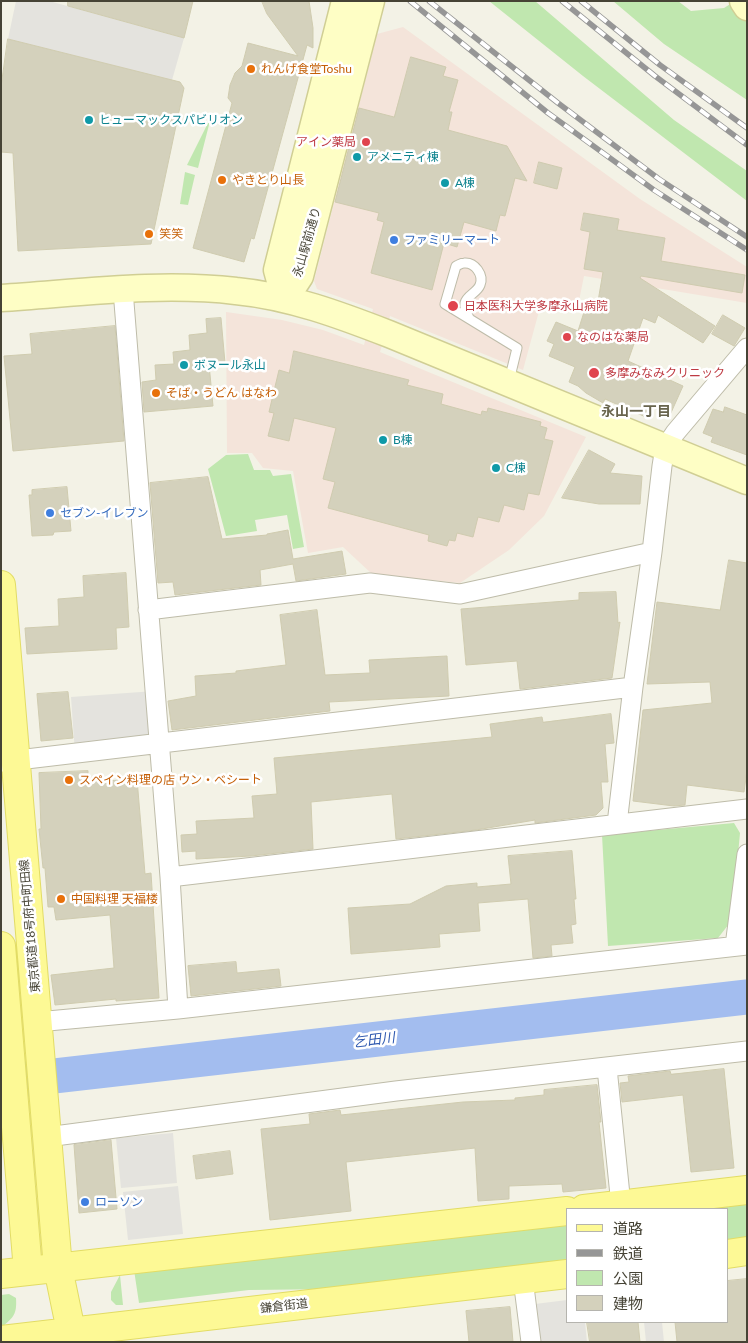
<!DOCTYPE html>
<meta charset="utf-8">
<style>
body{margin:0}
#map{position:relative;width:748px;height:1343px;overflow:hidden;background:#f3f2e6;font-family:Lato,"Noto Sans JP",sans-serif}
canvas{display:block}
.frame{position:absolute;inset:0;border:2px solid #464335;pointer-events:none}
.legend{position:absolute;left:566px;top:1208px;width:162px;height:115px;box-sizing:border-box;background:#fff;border:1px solid #b5b4ae;margin:0;padding:6px 9px;list-style:none;font-size:15px;color:#464335}
.legend li{display:flex;align-items:center;gap:10px;height:25px}
.legend b{width:25px;border:1px solid #b5b4ae}
</style>
<div id="map">
<canvas width="748" height="1343"></canvas>
<div class="frame"></div>
<ul class="legend">
<li><b style="height:6px;background:#fdf995"></b>道路</li>
<li><b style="height:6px;background:#969696"></b>鉄道</li>
<li><b style="height:14px;background:#c0e7af"></b>公園</li>
<li><b style="height:14px;background:#d4d1bc"></b>建物</li>
</ul>
</div>
<script>
const ctx = document.querySelector('canvas').getContext('2d');
ctx.lineJoin = 'round';
function fillPath(path, color) { ctx.fillStyle = color; ctx.fill(path, 'evenodd'); }
function stroke(path, color, width, dash) { ctx.strokeStyle = color; ctx.lineWidth = width; ctx.lineCap = dash ? 'butt' : 'round'; ctx.setLineDash(dash || []); ctx.stroke(path); }
function label(font, color, halo, rows, align = 'center') {
  ctx.font = font + ' Lato,"Noto Sans JP",sans-serif'; ctx.lineWidth = 5; ctx.setLineDash([]); ctx.textBaseline = 'middle'; ctx.strokeStyle = halo; ctx.fillStyle = color; for (const [text, x, y, turn = 0] of rows) {
    ctx.save(); ctx.translate(x, y); ctx.rotate((+turn || 0) * Math.PI / 180); ctx.textAlign = isNaN(turn) ? turn : align; if (halo) ctx.strokeText(text, 0, 0); ctx.fillText(text, 0, 0); ctx.restore();
  }
}
fillPath(new Path2D(`
 M403 27 640 199 747 267V303L584 276 577 311 541 304 523 370 390 316 380 352 586 437 544 516 509 550 460 583 372 574 343 547 308 553 293 471 263 468 252 453H227L226 312 282 320 323 330 364 345 373 309 317 289 314 281 377 34Z`), '#f4e4da');
fillPath(new Path2D(`
 M489 1H535L674 120 747 171V201L583 76Z
 M613 1H678L691 11 724 8 735 1H747V100L664 44Z
 M211 117 198 168 187 165Z
 M185 172 195 175 188 205 180 204Z
 M248 454 254 470H270L273 476 291 474 304 547 293 549 287 515 255 520 257 531 226 536 208 469 226 455Z
 M734 823 740 833 732 920 718 938 608 946 602 835Z
 M747 1202V1240L727 1243V1209H679Z
 M567 1219V1261L339 1289 249 1290 139 1303 134 1270Z
 M120 1275 123 1305H116L111 1300V1292Z
 M9 1294 16 1298C17 1314 14 1317 2 1327L1 1295Z`), '#c0e7af');
fillPath(new Path2D(`
 M16 1H49L184 38 172 80 8 39Z
 M155 691 159 744 75 753 71 697Z
 M173 1133 177 1183 121 1188 116 1138Z
 M178 1186 183 1234 128 1240 123 1192Z
 M567 1300V1322H585L587 1342H540L535 1304Z
 M644 1322H662L664 1342H646Z`), '#e4e3de');
stroke(new Path2D(`
 M1 1082 747 997`), '#a3bdef', 35);
const building = new Path2D(`
 M68 1H193L184 38 68 6Z
 M262 1H309L313 28V48L307 45 254 239 251 238 244 262 193 248 232 103 228 98 230 85 235 73 242 66 248 43 298 56 267 14Z
 M8 39 180 82 184 88 151 244 18 251 13 153 1 152V87Z
 M411 57 446 67 443 76 458 80 449 112H452L448 130 507 146 527 181 515 178 505 216 500 215 496 231 464 222 457 247 444 243 432 290 371 273 384 222 377 220 379 213 335 202 359 108 394 117Z
 M539 162 562 168 557 189 534 183Z
 M584 213 619 219 617 230 665 238 661 261 745 275 742 293 641 276 640 278 715 326 703 343 658 315 655 323 643 318 628 361 683 386 670 415 653 408 648 418 605 399 603 403 586 393 578 386 569 382 575 367 549 356 554 344 547 341 556 322 578 331 585 309 596 313 603 272 584 269 590 232 581 230Z
 M723 315 745 328 734 346 712 334Z
 M221 318 225 363 209 364 213 406 144 412 142 382 156 380 155 365 174 364 173 352 190 350 189 335 207 333 206 319Z
 M115 326 124 441 13 451 4 356 32 354 30 334Z
 M294 351 409 380 407 385 443 394 441 404 481 415 482 411 487 412 488 408 541 422 540 426 547 428 544 439 553 441 539 495 528 493 524 510 504 505 499 522 478 517 473 537 457 533 455 541 449 540 447 546 428 541 429 535 328 508 335 482 323 479 336 428 294 418 289 441 268 436 274 413 269 412 279 370 289 373Z
 M725 407 747 415V455L711 442 713 437 703 433 713 409 723 412Z
 M589 450 615 464 610 473 642 476 640 504H599L562 498Z
 M208 477 222 539 267 535V534L288 530 293 559 342 551 346 574 296 581 293 564 260 570 261 585 175 595 173 582 158 583 150 483Z
 M67 487 71 531 54 532 53 535 32 536 29 495H32V490Z
 M729 560 747 563V770L744 792 687 785 685 805 674 806 633 801 643 710 712 703 710 682 647 684 657 602 720 610Z
 M126 573 129 627 116 628 117 649 27 654 25 628 59 626 58 599 84 597 83 576Z
 M616 592 618 623 620 622 612 678 520 689 517 661 466 665 461 609 579 600V593Z
 M317 610 325 675 370 673 369 660 447 656 449 696 329 702 330 711 172 730 168 701 196 696 195 676 236 673V671L286 665 280 615Z
 M68 692 73 738 41 741 37 694Z
 M611 714 614 743 605 744 608 782H601L603 808 596 815 535 823V820L476 830 396 839 392 794 311 802 313 849 251 856 196 859V851L182 852 181 835 197 834 196 821 254 818 252 796 277 794 274 758 492 737 490 724 542 717 543 722Z
 M88 771V782L137 779 145 874 151 873 159 998 116 1001V999L55 1005 51 975 114 968 110 915 56 920 54 907H48L45 868H43L39 829H41L39 773Z
 M572 851 576 899H574L576 924 571 925 573 943 551 945 552 956 533 958 528 899 478 903 480 931 439 934 440 947 351 954 348 908 410 904 446 886 477 883V887L511 884 508 856Z
 M236 962 237 973 279 969 281 986 191 996 188 966Z
 M724 1069 734 1168 691 1172 683 1095 622 1102 620 1083 629 1082 628 1076 670 1071 671 1074Z
 M597 1085 601 1122H599L606 1188 563 1192 562 1184 509 1186V1199L478 1201 475 1148 346 1162 351 1211 270 1220 261 1129 310 1124 309 1114 340 1110 341 1115 463 1102 515 1100V1098L544 1095V1090Z
 M111 1140 117 1209 79 1213 74 1145Z
 M230 1151 233 1174 196 1179 193 1156Z
 M747 1279V1342H677L675 1322H727V1281Z
 M510 1307 513 1342H469L466 1311Z
 M587 1322H638L640 1342H590Z`);
fillPath(building, '#d4d1bc');
stroke(building, '#cfcbaf', 1);
const lane = new Path2D(`
 M469 318C467 314 464 308 465 303 467 295 477 293 480 285 484 275 475 262 464 263 461 263 459 265 456 266L445 304 517 348 509 381`);
const street = new Path2D(`
 M123 290 170 877 178 1009
 M148 610 370 583 460 594 652 552
 M1 762 633 687
 M617 824 633 687 652 552 662 466 665 448 675 433 747 348
 M170 877 747 809
 M735 946 747 854
 M37 1022 178 1009 747 945
 M607 1068 621 1205
 M47 1137 396 1091 747 1051
 M523 1279 531 1342`);
const secondary = new Path2D(`
 M743 1 747 7
 M1 298C79 293 159 282 236 291 289 296 340 315 389 334L747 481
 M285 299 300 276 371 1
 M285 299 277 270 345 1`);
const primary = new Path2D(`
 M1 585 58 1268 71 1331
 M1 946 28 1271
 M584 1209 747 1190
 M727 1254 747 1251
 M1 1274 567 1211
 M1 1340 567 1274`);
stroke(lane, '#bebca9', 11);
stroke(street, '#bebca9', 21);
stroke(secondary, '#d0ce94', 29);
stroke(primary, '#e2dc65', 30);
stroke(lane, '#fff', 9);
stroke(street, '#fff', 19);
stroke(secondary, '#fefec5', 26);
stroke(primary, '#fdf995', 28);
const rail = new Path2D(`
 M410 1 548 113 654 190 747 250
 M429 1 558 103 659 179 747 237
 M562 1 655 76 747 145
 M581 1 660 65 747 128`);
stroke(rail, '#969696', 5.5);
stroke(rail, '#fff', 4, [11]);
for (const [x, y, r, color] of [
 [251,69,5,"#e8710a"],
 [89,120,5,"#0f9aa8"],
 [366,142,5,"#e0444e"],
 [357,157,5,"#0f9aa8"],
 [222,180,5,"#e8710a"],
 [445,183,5,"#0f9aa8"],
 [149,234,5,"#e8710a"],
 [394,240,5,"#3f7fe0"],
 [453,306,6,"#e0444e"],
 [567,337,5,"#e0444e"],
 [184,365,5,"#0f9aa8"],
 [594,373,6,"#e0444e"],
 [156,393,5,"#e8710a"],
 [383,440,5,"#0f9aa8"],
 [496,468,5,"#0f9aa8"],
 [50,513,5,"#3f7fe0"],
 [69,780,5,"#e8710a"],
 [61,899,5,"#e8710a"],
 [85,1202,5,"#3f7fe0"]
]) { const dot = new Path2D(); dot.arc(x, y, r, 0, 2 * Math.PI); ctx.fillStyle = color; ctx.fill(dot); stroke(dot, '#fff', 2); }
label('12px', '#c56008', '#fff', [
 ["れんげ食堂Toshu",261,69],
 ["やきとり山長",232,180],
 ["笑笑",159,234],
 ["そば・うどん はなわ",166,393],
 ["スペイン料理の店 ウン・ベシート",79,780],
 ["中国料理 天福楼",71,899]
], 'left');
label('12px', '#0d838f', '#fff', [
 ["ヒューマックスパビリオン",99,120],
 ["アメニティ棟",367,157],
 ["A棟",455,183],
 ["ボヌール永山",194,365],
 ["B棟",393,440],
 ["C棟",506,468]
], 'left');
label('12px', '#be3a42', '#fff', [
 ["アイン薬局",356,142,"right"],
 ["日本医科大学多摩永山病院",464,306],
 ["なのはな薬局",577,337],
 ["多摩みなみクリニック",605,373]
], 'left');
label('12px', '#366cbe', '#fff', [
 ["ファミリーマート",404,240],
 ["セブン-イレブン",60,513],
 ["ローソン",95,1202]
], 'left');
label('12px', '#464335', '#fff', [
 ["永山駅前通り",307,242,-74],
 ["東京都道18号府中町田線",30,926,-95],
 ["鎌倉街道",284,1306,-7]
]);
label('bold 14px', '#68644d', '#fff', [
 ["永山一丁目",636,411]
]);
label('italic 14px', '#305ab0', '#fff', [
 ["乞田川",374,1040,-7]
]);
</script>
